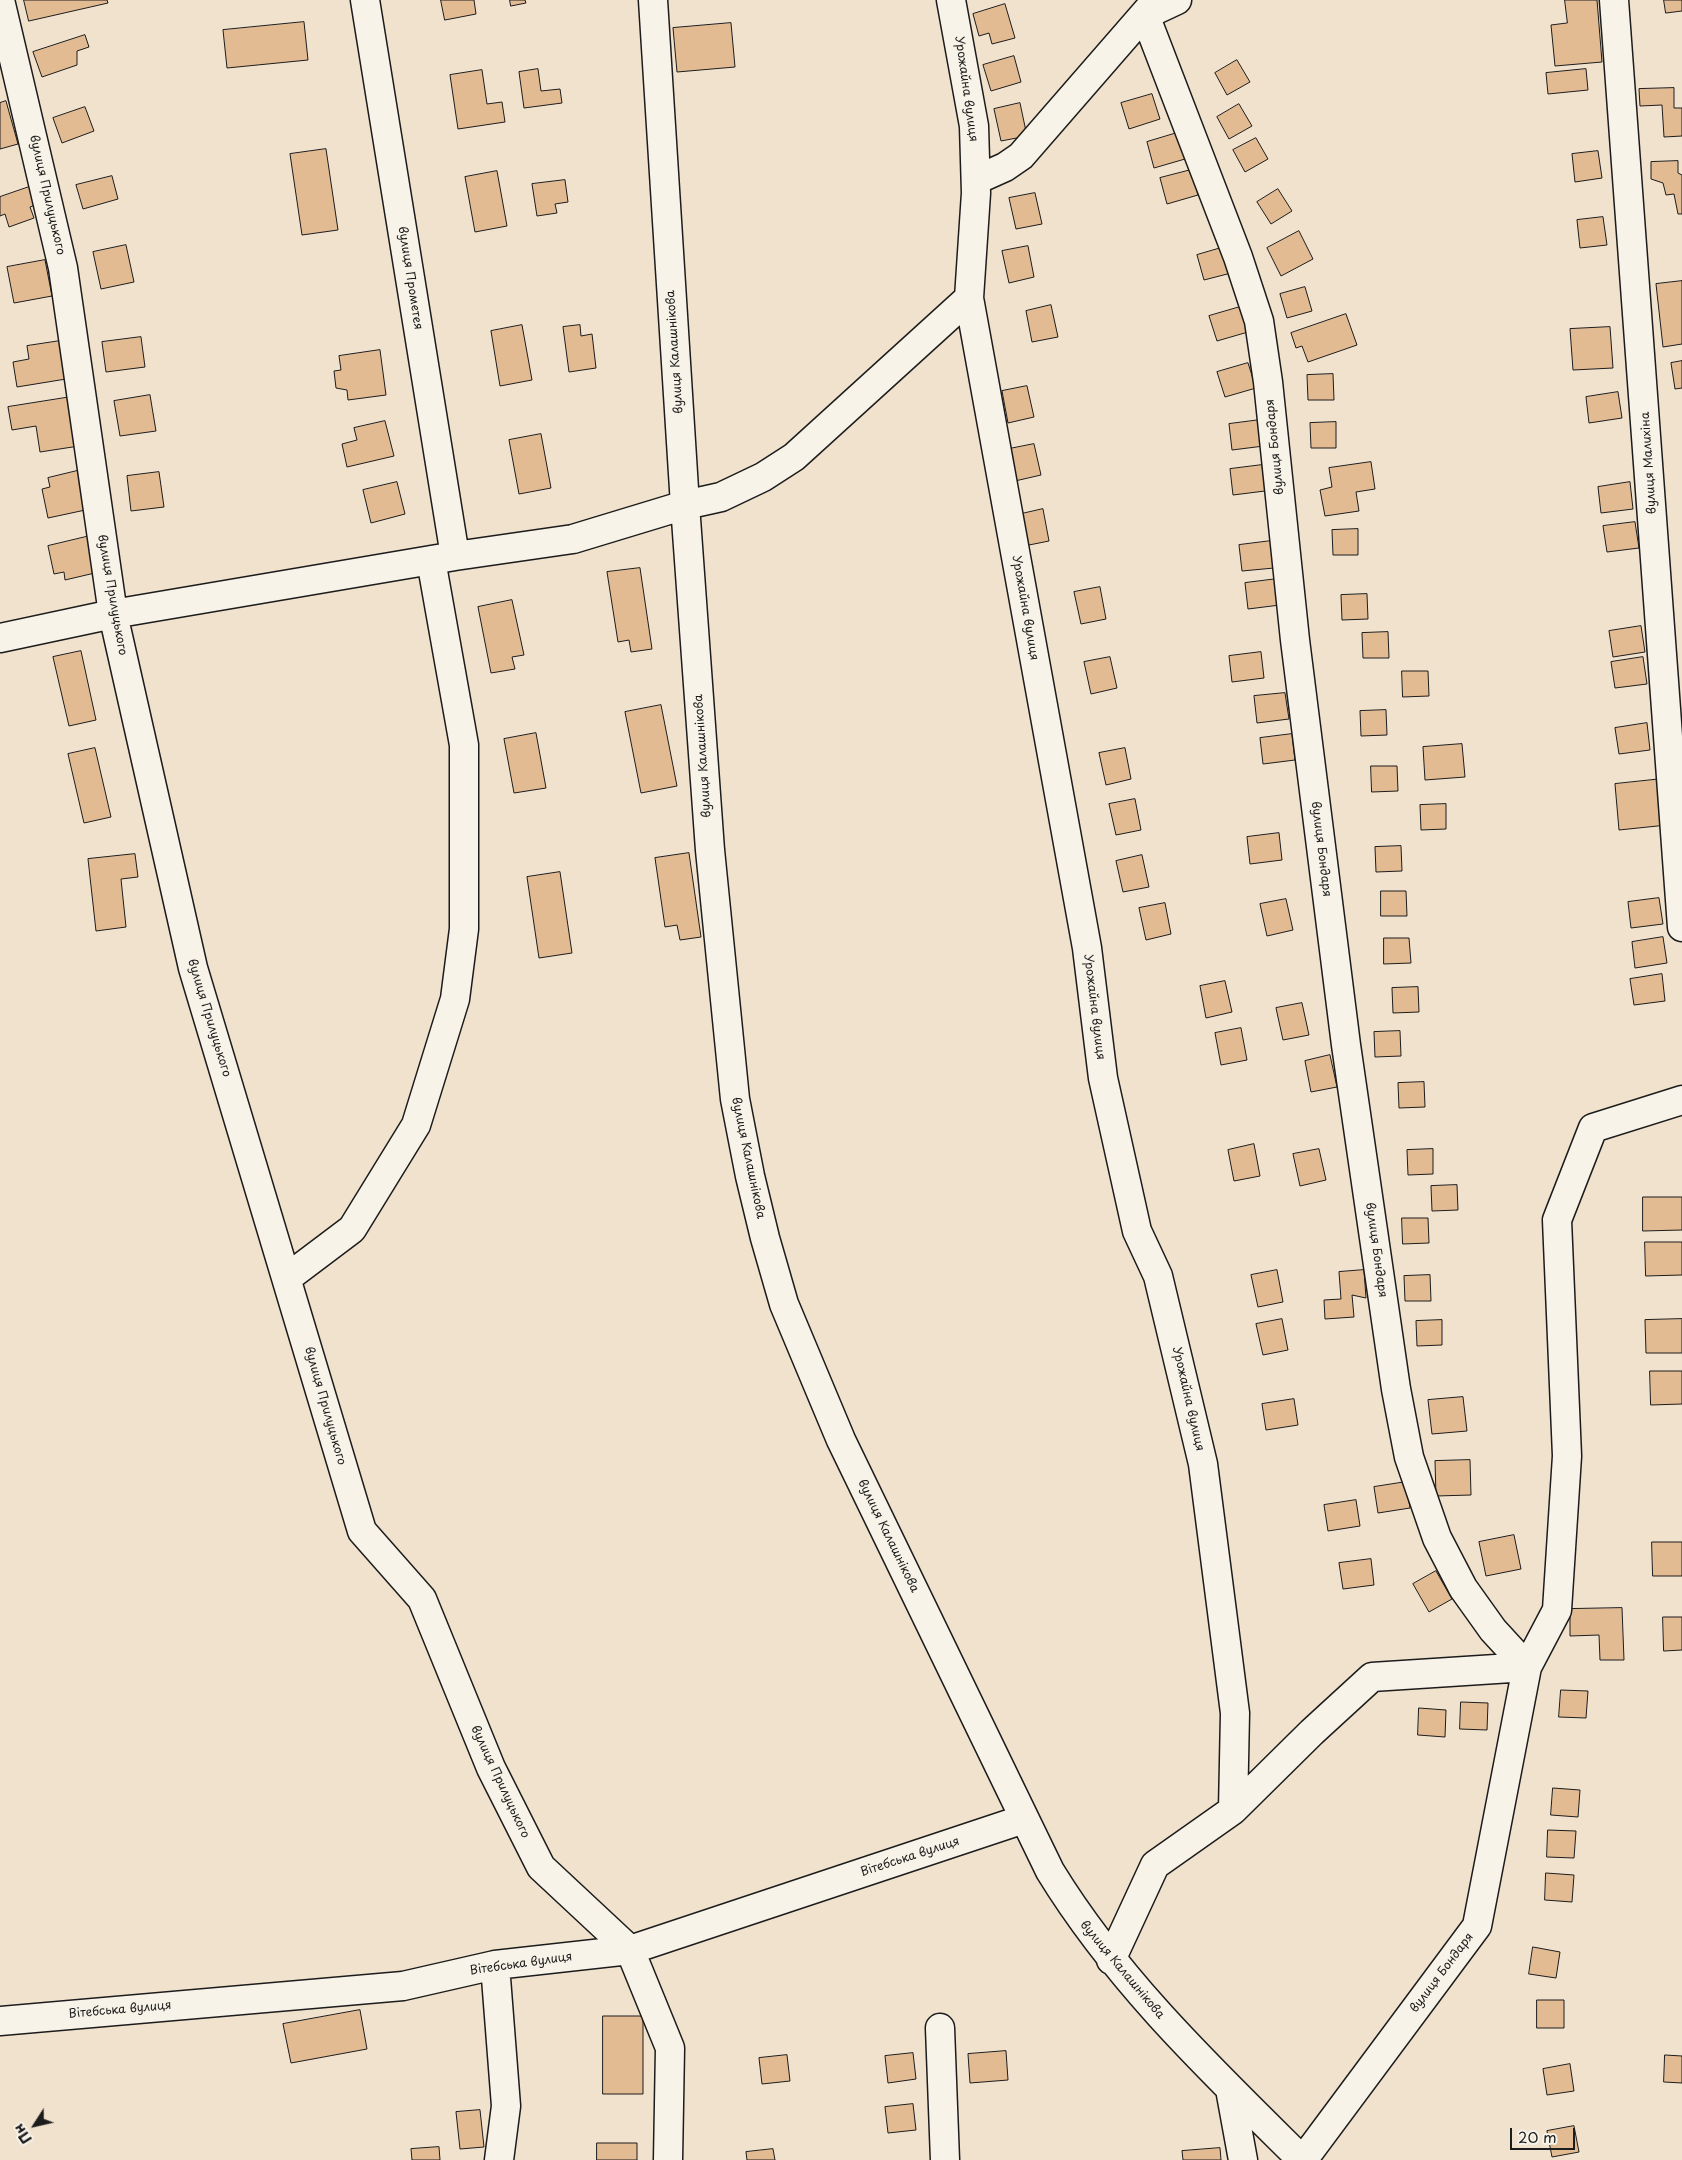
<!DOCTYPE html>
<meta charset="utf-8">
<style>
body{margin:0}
#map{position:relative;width:1682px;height:2160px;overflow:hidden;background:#f1e2ce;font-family:"Playpen Sans",sans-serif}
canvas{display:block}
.north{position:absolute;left:10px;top:2100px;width:50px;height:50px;-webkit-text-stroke:4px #f7f3e8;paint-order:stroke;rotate:235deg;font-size:14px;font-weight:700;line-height:20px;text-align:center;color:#1c1c1c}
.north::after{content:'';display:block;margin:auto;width:18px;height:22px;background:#1c1c1c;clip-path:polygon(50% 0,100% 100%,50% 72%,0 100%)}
.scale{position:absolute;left:1510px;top:2128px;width:65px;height:22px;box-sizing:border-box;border:2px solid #1c1c1c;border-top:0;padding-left:6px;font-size:15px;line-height:18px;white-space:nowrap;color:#1c1c1c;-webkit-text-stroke:4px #f7f3e8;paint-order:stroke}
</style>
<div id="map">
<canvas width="1682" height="2160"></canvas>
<div class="north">Пн</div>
<div class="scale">20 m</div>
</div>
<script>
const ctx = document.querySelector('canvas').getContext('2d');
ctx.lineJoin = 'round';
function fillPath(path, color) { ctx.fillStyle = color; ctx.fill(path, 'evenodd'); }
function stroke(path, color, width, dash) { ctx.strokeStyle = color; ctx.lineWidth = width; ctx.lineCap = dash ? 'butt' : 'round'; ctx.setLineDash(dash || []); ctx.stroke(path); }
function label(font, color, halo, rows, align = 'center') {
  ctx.font = font + ' "Playpen Sans",sans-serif'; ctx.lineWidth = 4; ctx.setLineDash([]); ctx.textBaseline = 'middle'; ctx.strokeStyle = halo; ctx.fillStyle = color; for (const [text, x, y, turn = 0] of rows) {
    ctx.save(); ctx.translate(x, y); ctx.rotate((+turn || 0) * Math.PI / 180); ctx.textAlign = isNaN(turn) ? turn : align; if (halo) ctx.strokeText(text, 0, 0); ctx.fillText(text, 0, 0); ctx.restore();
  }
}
const building = new Path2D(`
 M24 0H107L108 3 29 21Z
 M441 0H474L476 14 445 20Z
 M510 0H525L526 3 511 6Z
 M1565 0H1597L1602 62 1555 66 1551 25 1567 23Z
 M1664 0H1682V11L1666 13Z
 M1005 4 1015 38 992 44 989 33 979 36 973 14Z
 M304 22 308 60 227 68 223 30Z
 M731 23 735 67 677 72 673 28Z
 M85 35 89 47 77 51V65L42 77 33 52Z
 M1014 56 1021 82 991 91 983 65Z
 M1237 60 1250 82 1227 95 1215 73Z
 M538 69 541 91 560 89 562 103 524 108 519 72Z
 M1586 69 1588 90 1548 94 1546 73Z
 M482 70 487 104 502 102 505 122 458 129 450 75Z
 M1674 88V108H1682V136L1664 137 1662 105 1640 106 1639 89Z
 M1152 94 1160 119 1129 129 1121 103Z
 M6 101 18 144 0 149V103Z
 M1020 103 1027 136 1001 141 994 109Z
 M1239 104 1252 126 1229 139 1217 117Z
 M85 107 94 131 62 143 53 118Z
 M1177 133 1185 159 1154 168 1147 142Z
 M1256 138 1268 159 1245 172 1233 150Z
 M326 149 338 230 302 235 290 154Z
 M1598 151 1602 178 1575 182 1572 154Z
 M1678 161V173L1682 175V214H1678L1674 194 1666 195 1663 183 1651 179V162Z
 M1191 170 1198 195 1167 204 1160 178Z
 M497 171 507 226 475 232 465 177Z
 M112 176 118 199 83 209 76 185Z
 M565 180 568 202 555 204 557 213 537 216 532 184Z
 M32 186 38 204 30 207 34 218 9 227 5 214 0 216V197Z
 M1278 189 1292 211 1271 224 1257 202Z
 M1035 193 1042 224 1016 229 1009 198Z
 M1603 217 1607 245 1580 248 1577 220Z
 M1299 231 1313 259 1281 276 1267 248Z
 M126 245 134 282 101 289 93 252Z
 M1028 246 1034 277 1009 283 1002 251Z
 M1228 246 1235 272 1204 280 1197 255Z
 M45 260 52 296 14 303 7 267Z
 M1682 281V344L1663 347 1656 284Z
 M1305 287 1312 311 1287 318 1280 294Z
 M1051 305 1058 337 1032 342 1026 311Z
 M1240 307 1248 332 1217 341 1209 316Z
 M1346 314 1357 345 1308 362 1302 346 1296 348 1291 333Z
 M522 325 532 380 500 386 491 331Z
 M580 325 581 336 592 334 596 368 569 372 563 327Z
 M1610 327 1613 368 1573 370 1570 329Z
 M141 337 145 367 106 372 102 342Z
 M60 341 66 379 17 387 13 362 29 359 27 346Z
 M380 350 386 395 348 400 347 390 336 388 334 371 341 370 339 356Z
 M1682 361V388L1675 389 1671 363Z
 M1248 363 1256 388 1225 397 1217 372Z
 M1333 374 1334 400H1308L1307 375Z
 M1027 386 1034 417 1008 423 1002 391Z
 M1618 392 1622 418 1589 423 1586 397Z
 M150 395 156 431 120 436 114 401Z
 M71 397 79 446 40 452 36 426 12 430 8 407Z
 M1260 420 1264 446 1232 450 1229 424Z
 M385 421 394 456 347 467 342 444 357 440 354 428Z
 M1336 422V448H1311L1310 423Z
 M541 434 551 488 519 494 509 440Z
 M1034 444 1041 475 1015 481 1009 449Z
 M1371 462 1375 489 1356 492 1359 511 1325 516 1320 490 1332 487 1329 468Z
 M1262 465 1265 491 1233 495 1230 469Z
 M81 470 90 509 48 518 42 489 50 487 48 478Z
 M159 472 164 507 131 511 127 476Z
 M397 482 405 514 371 523 363 490Z
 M1630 482 1633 509 1601 513 1598 487Z
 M1043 509 1049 541 1024 546 1017 515Z
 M1635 522 1639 548 1607 552 1603 526Z
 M1358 529V555H1333L1332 530Z
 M90 536 99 572 65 580 64 572 54 574 48 546Z
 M1271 541 1274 568 1242 571 1239 545Z
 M640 568 652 649 631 652 629 640 618 642 607 572Z
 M1277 579 1280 605 1248 609 1245 583Z
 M1100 587 1106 619 1081 624 1074 592Z
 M1367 594 1368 619 1342 620 1341 595Z
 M512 600 524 655 512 657 515 669 491 673 478 607Z
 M1641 626 1645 652 1613 657 1609 631Z
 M1388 632 1389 658H1363L1362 633Z
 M81 651 96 720 69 726 53 657Z
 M1261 652 1264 678 1232 682 1229 656Z
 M1110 657 1117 688 1091 694 1084 662Z
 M1643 657 1647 684 1615 688 1611 662Z
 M1402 671H1428L1429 696 1403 697Z
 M1285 693 1289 719 1257 723 1254 696Z
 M661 705 677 786 641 793 625 712Z
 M1386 710 1387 735 1361 736 1360 711Z
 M1647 723 1650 750 1619 754 1615 728Z
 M536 733 546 788 514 793 504 739Z
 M1292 734 1295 760 1263 764 1260 738Z
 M1462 744 1465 777 1425 780 1423 747Z
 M95 748 111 817 84 823 68 754Z
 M1125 748 1131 779 1106 785 1099 753Z
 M1371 766H1397L1398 791 1372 792Z
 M1662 779 1667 825 1619 830 1615 784Z
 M1135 799 1141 830 1116 835 1109 804Z
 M1446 804V829L1421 830 1420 805Z
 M1279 833 1282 860 1250 864 1247 837Z
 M1401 846 1402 871 1376 872 1375 847Z
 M689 853 701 937 680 940 677 925 665 927 655 858Z
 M135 854 138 877 121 879 126 927 96 931 88 859Z
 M1142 855 1149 887 1123 892 1116 861Z
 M560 872 572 953 539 958 527 877Z
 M1381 891H1406L1407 916H1381Z
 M1659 898 1663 924 1631 928 1628 902Z
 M1286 899 1293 930 1267 936 1260 904Z
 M1165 903 1171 934 1146 940 1139 908Z
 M1663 937 1667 963 1635 968 1632 942Z
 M1384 938H1409L1411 963 1384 964Z
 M1662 974 1665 1001 1634 1005 1630 979Z
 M1225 981 1232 1012 1206 1018 1200 986Z
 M1418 987 1419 1012 1393 1013 1392 988Z
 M1302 1003 1309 1035 1283 1040 1276 1008Z
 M1241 1028 1247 1060 1221 1065 1215 1033Z
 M1400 1031 1401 1056 1375 1057 1374 1032Z
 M1330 1055 1337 1087 1311 1092 1305 1061Z
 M1424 1082 1425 1107 1399 1108 1398 1083Z
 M1254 1144 1260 1176 1234 1181 1228 1150Z
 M1319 1149 1326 1180 1300 1186 1293 1154Z
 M1433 1149V1174L1408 1175 1407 1150Z
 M1457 1185 1458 1210 1432 1211 1431 1186Z
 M1643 1197H1682V1230L1643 1231Z
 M1402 1218H1428L1429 1243 1403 1244Z
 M1645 1242H1682V1275L1646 1276Z
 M1277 1270 1283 1302 1258 1307 1251 1275Z
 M1364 1270 1366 1298 1352 1295 1354 1317 1325 1319 1324 1300 1341 1299 1339 1272Z
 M1430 1275 1431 1301H1405L1404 1276Z
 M1282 1319 1288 1350 1263 1355 1256 1324Z
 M1682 1319V1353H1646L1645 1320Z
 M1442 1320V1345L1417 1346 1416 1321Z
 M1650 1371H1682V1404L1651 1405Z
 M1463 1397 1467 1431 1432 1434 1428 1400Z
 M1294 1399 1298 1425 1266 1430 1262 1404Z
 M1470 1460 1471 1495 1436 1496 1435 1461Z
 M1406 1482 1410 1508 1378 1513 1374 1487Z
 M1356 1500 1360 1526 1328 1531 1324 1505Z
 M1514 1535 1521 1569 1486 1576 1479 1542Z
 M1652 1542H1682V1576H1653Z
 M1371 1559 1374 1585 1343 1589 1339 1563Z
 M1436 1571 1452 1599 1429 1612 1413 1584Z
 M1622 1608 1624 1660H1600L1599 1635 1570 1636V1609Z
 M1663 1617H1682V1650L1664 1651Z
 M1561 1690 1588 1691 1586 1718 1559 1717Z
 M1461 1702 1488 1703 1487 1730 1460 1729Z
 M1419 1708 1446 1710 1445 1737 1418 1735Z
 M1553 1788 1580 1790 1578 1817 1551 1815Z
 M1548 1830 1576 1831 1574 1858 1547 1857Z
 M1546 1873 1574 1875 1572 1902 1545 1900Z
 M1533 1947 1560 1952 1556 1978 1529 1974Z
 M1537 2000H1564V2028H1537Z
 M360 2010 367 2049 291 2063 283 2024Z
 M603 2016H643V2094H603Z
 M1006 2051 1008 2080 970 2083 968 2054Z
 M913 2053 916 2079 888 2083 885 2056Z
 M787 2055 790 2081 762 2084 759 2058Z
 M1665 2055 1682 2056V2083L1664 2082Z
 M1570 2064 1574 2091 1547 2095 1543 2069Z
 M913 2104 916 2130 888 2133 885 2107Z
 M480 2110 484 2147 460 2149 456 2112Z
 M1574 2126 1579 2152 1552 2157 1547 2131Z
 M597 2143H637V2160H597Z
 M439 2147 440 2160H412L411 2149Z
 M1220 2148 1221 2160H1183L1182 2151Z
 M773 2149 775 2160H747L746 2152Z`);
fillPath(building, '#e3bb93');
stroke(building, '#1c1c1c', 1);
const minor = new Path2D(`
 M0 0 63 268 113 614 193 968 362 1531 422 1599 491 1768 541 1867 630 1950 670 2048 668 2160
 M365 0 455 556
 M653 0 685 505 710 850 735 1099 750 1176 765 1238 784 1304 841 1440 1050 1871C1118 1982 1211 2070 1302 2160
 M951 0 974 126 976 193 969 298 1087 948 1103 1078 1137 1231 1158 1276 1203 1464 1235 1713 1233 1810 1155 1865 1111 1960
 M1177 0 1145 15 1238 257 1259 321 1268 382 1295 640 1346 1045 1396 1389 1409 1457 1437 1538 1463 1588 1493 1630 1527 1667 1477 1926 1303 2160
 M1614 0 1682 927
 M976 180 1005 167 1021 156 1154 3
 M0 638 113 614 455 556 573 539 685 505 721 497 763 477 794 457 969 298
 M287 1278 352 1229 416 1125 455 999 464 929V745L431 560
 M1233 1810 1312 1732 1372 1677 1527 1667 1557 1610 1567 1456 1557 1220 1593 1128 1682 1100
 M495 1965 506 2106 499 2160
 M0 2021 403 1986 495 1965 630 1950 1024 1819
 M940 2028 945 2160
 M1230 2089 1243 2160`);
stroke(minor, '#1c1c1c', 31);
stroke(minor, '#f7f3e8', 28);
label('12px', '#1c1c1c', '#f7f3e8', [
 ["Урожайна вулиця",966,89,82],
 ["вулиця Прилуцького",47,195,77],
 ["вулиця Прометея",410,278,81],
 ["вулиця Калашнікова",675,352,-94],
 ["вулиця Бондаря",1275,447,-96],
 ["вулиця Малихіна",1649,463,-94],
 ["вулиця Прилуцького",112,595,80],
 ["Урожайна вулиця",1025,608,80],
 ["вулиця Калашнікова",703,756,-94],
 ["вулиця Бондаря",1321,849,83],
 ["Урожайна вулиця",1094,1007,83],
 ["вулиця Прилуцького",209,1018,73],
 ["вулиця Калашнікова",748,1158,78],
 ["вулиця Бондаря",1376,1250,82],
 ["Урожайна вулиця",1188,1399,77],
 ["вулиця Прилуцького",325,1406,74],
 ["вулиця Калашнікова",888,1536,64],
 ["вулиця Прилуцького",500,1782,65],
 ["Вітебська вулиця",910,1857,-18],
 ["Вітебська вулиця",521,1964,-8],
 ["вулиця Калашнікова",1122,1970,50],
 ["вулиця Бондаря",1442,1973,-53],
 ["Вітебська вулиця",120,2010,-5]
]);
</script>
